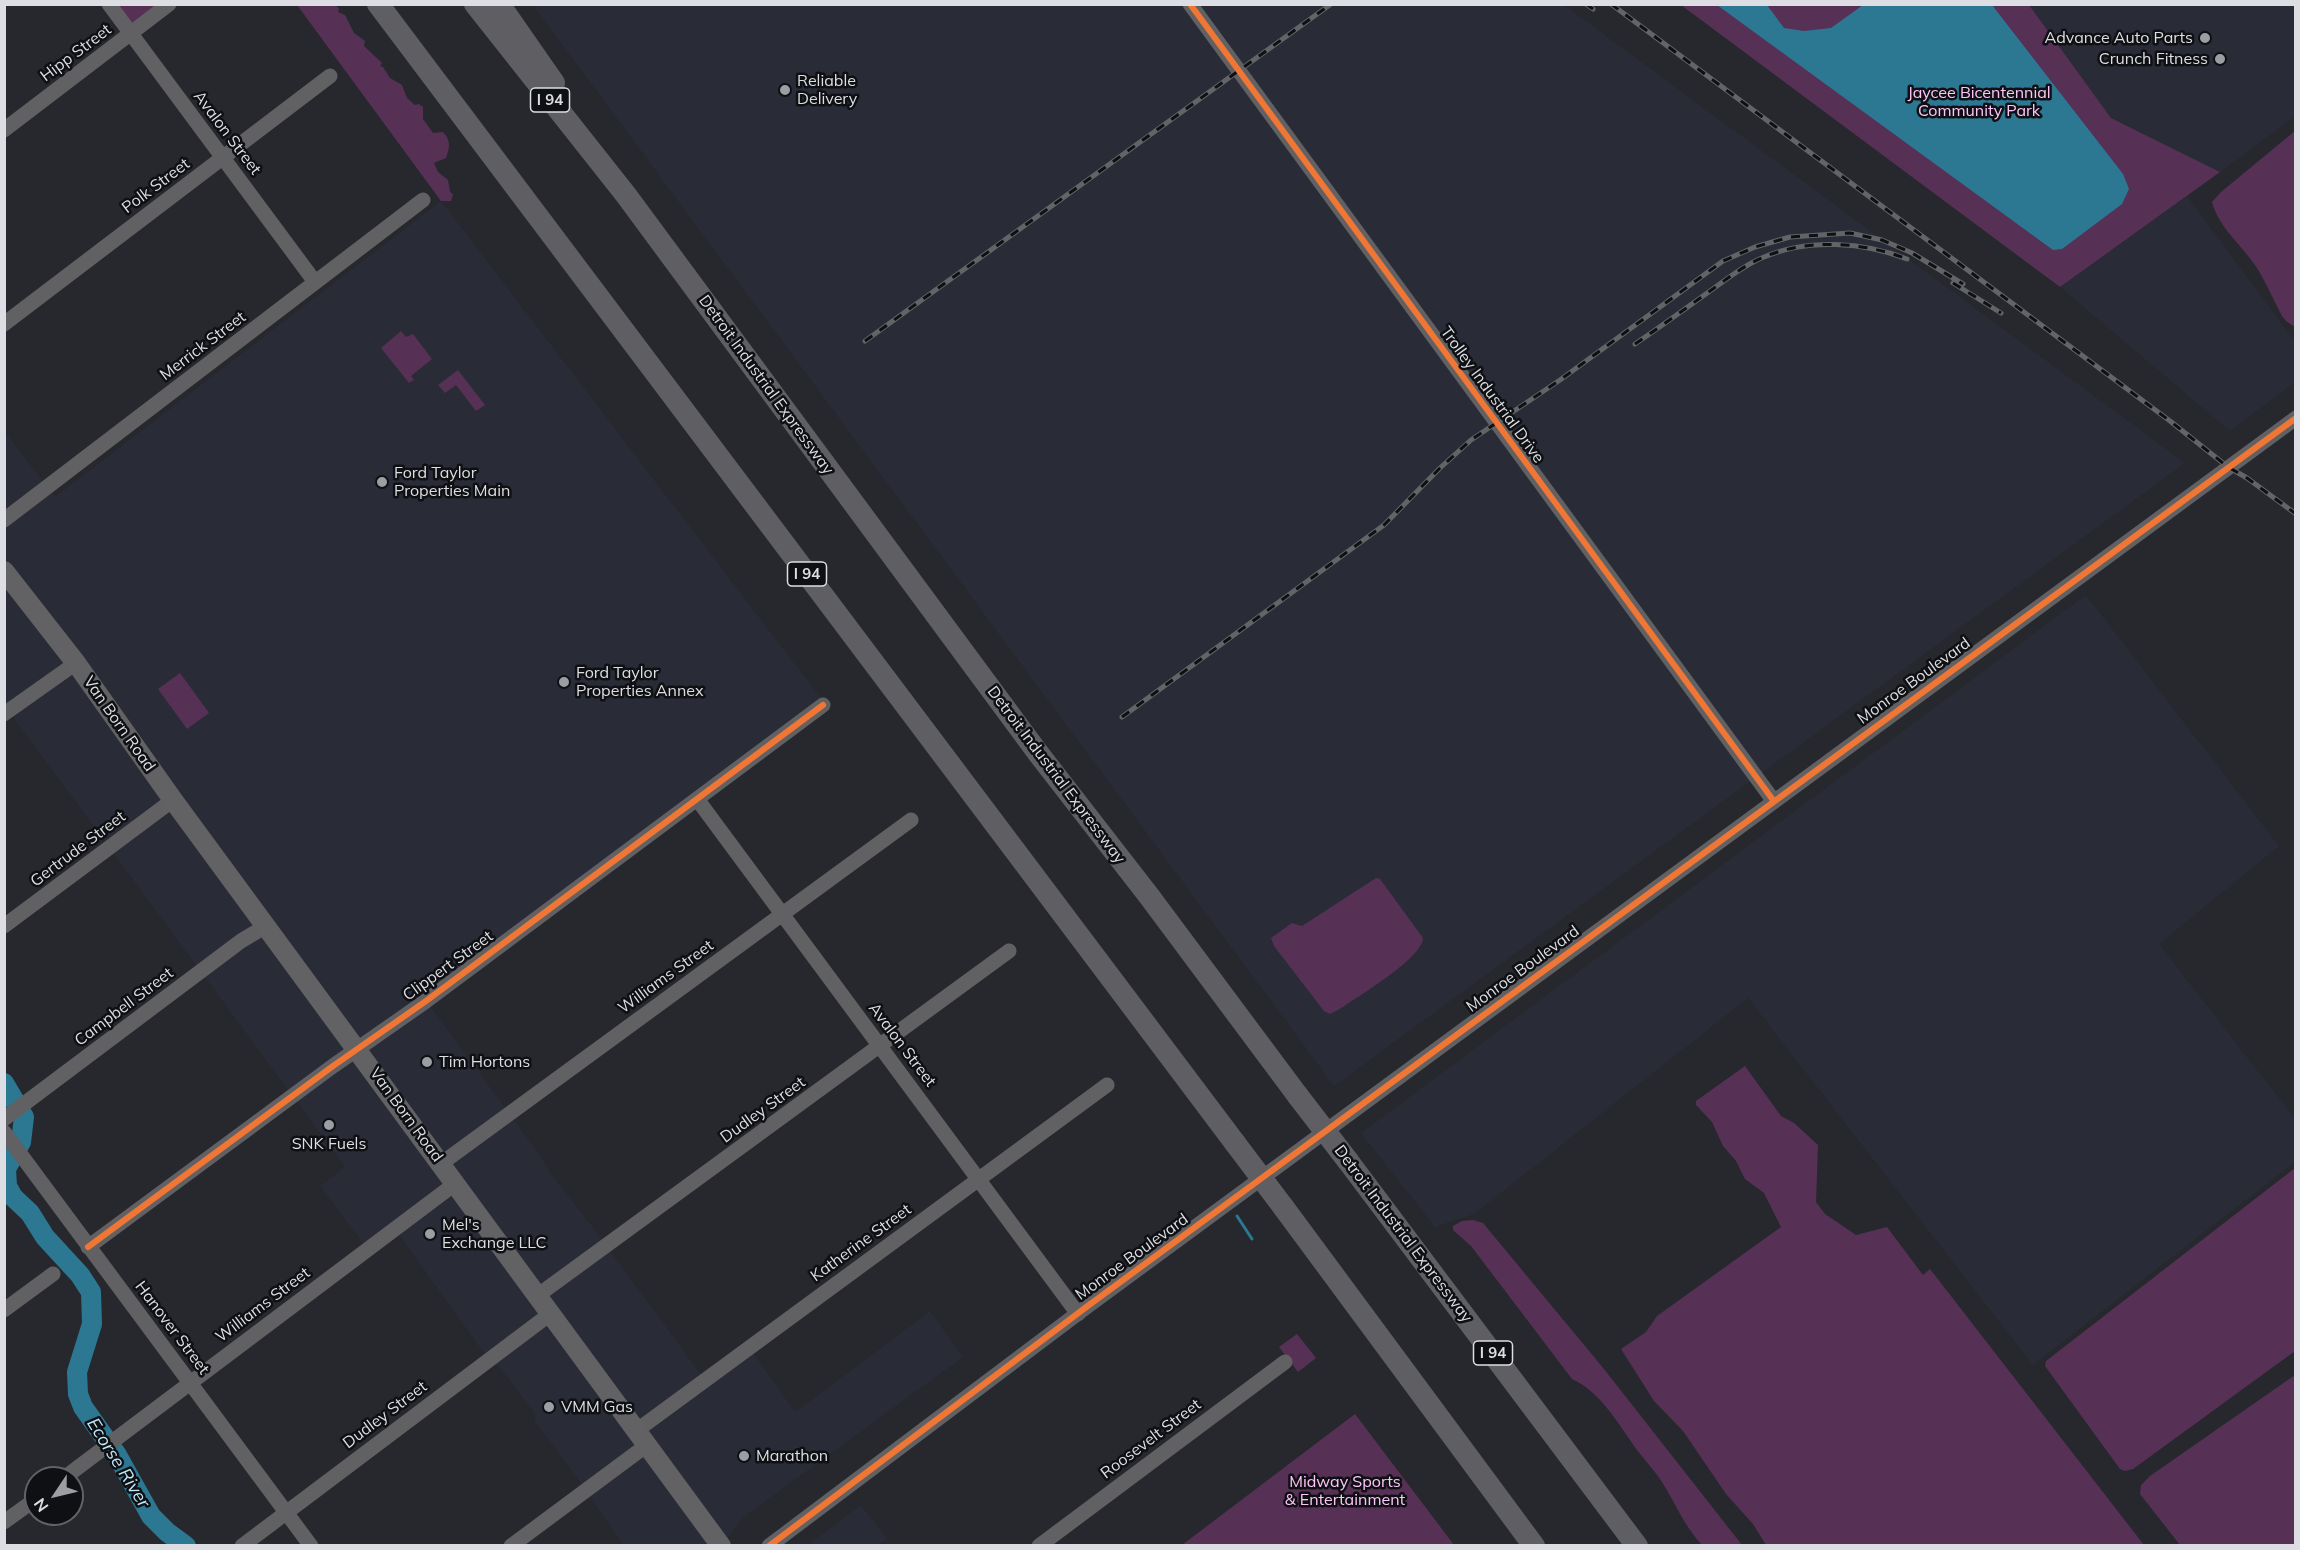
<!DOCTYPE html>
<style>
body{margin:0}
#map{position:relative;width:2300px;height:1550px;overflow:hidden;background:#27282d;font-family:Mulish,sans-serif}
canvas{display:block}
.frame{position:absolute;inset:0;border:6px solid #dddee3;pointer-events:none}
.north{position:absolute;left:24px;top:1466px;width:60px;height:60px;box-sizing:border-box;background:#0f1013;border:2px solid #616266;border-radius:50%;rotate:235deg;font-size:16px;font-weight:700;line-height:24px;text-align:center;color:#dddee3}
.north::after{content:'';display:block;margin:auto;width:21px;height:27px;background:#9d9ea3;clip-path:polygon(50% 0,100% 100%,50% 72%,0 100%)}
</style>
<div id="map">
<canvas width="2300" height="1550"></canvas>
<div class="frame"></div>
<div class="north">N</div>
</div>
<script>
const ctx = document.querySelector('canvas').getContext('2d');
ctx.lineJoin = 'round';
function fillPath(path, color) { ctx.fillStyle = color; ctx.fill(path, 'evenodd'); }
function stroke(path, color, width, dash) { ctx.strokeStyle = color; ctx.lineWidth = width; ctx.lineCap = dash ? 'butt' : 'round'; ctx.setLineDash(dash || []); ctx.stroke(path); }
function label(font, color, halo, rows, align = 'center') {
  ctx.font = font + ' Mulish,sans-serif'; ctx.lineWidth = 5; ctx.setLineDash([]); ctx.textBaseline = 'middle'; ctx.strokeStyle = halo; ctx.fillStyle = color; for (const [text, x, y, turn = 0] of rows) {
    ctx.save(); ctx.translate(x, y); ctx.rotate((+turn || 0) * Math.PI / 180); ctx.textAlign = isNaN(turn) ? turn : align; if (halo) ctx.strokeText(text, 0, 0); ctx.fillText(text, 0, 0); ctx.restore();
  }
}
fillPath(new Path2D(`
 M533 5H1564L2185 463 1334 1086Z
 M2029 5H2295V116L2220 172 2111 118Z
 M2187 196 2295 342V382L2230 431 2060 287Z
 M441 201 829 709 426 1001 540 1155 553 1177 591 1225 705 1380 749 1347 792 1408 797 1411 930 1311 963 1357 741 1519 723 1545H623L576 1476 535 1421V1414L502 1370 481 1349 395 1229 368 1250 320 1186 345 1167 5 706 4 431 55 497Z
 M2086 595 2279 846 2159 944 2295 1119V1162L2033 1365 1748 998 1474 1214 1435 1227 1361 1133Z
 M861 1505 887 1539 877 1545H808Z`), '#292b37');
fillPath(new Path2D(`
 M118 5H157L132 23Z
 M297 5H334L339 8 338 12 345 15 354 33 365 41 364 46 382 63 380 66 383 67 390 78 402 85 407 98 415 105 419 104 423 107V119L433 133 443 132C451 141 450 146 446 158L434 163 438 172 448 180 450 192 453 194 451 201H441Z
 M1681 5H2029L2111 118 2220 172 2060 287Z
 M2295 131V327L2286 321 2282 316C2273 299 2265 280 2255 265 2241 245 2218 226 2212 202L2221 192Z
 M401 331 406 337 413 334 432 359 411 376 414 380 409 383 381 348Z
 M458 370 485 405 476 411 456 385 445 393 438 385Z
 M180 673 209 713 187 729 158 689Z
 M1376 878 1380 879 1423 938C1423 958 1357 997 1340 1009L1330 1014 1324 1011 1274 946 1271 938 1292 923 1302 926Z
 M1745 1066 1781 1116 1794 1123 1818 1145 1816 1202 1825 1214 1856 1235 1887 1227 1923 1275 1930 1269 2144 1545H1766L1753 1524 1726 1494 1683 1431 1654 1401 1621 1349 1646 1332 1657 1316 1781 1227 1764 1193 1745 1179 1736 1161 1723 1146 1712 1122 1696 1105V1101Z
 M2295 1168V1351L2133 1469 2125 1471 2120 1469 2045 1366 2046 1361Z
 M1473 1220 1483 1223 1604 1369 1742 1545H1702C1686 1528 1677 1507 1665 1487 1658 1474 1646 1462 1637 1450 1619 1425 1601 1392 1572 1379L1471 1246 1453 1230V1226L1462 1221Z
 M1297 1334 1316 1358 1298 1372 1279 1347Z
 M2295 1375V1545H2180L2140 1494 2141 1485 2150 1476Z
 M1355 1414 1454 1545H1182Z`), '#573056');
fillPath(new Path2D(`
 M1717 5H1767L1784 28 1804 31 1831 28 1863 5H1992L2123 174 2129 189 2122 204 2062 249 2053 250Z`), '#2c7893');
stroke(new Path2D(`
 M1237 1216 1252 1239`), '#2c7893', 3);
stroke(new Path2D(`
 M4 1083 24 1117 21 1142 6 1169 7 1186 13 1197 30 1213 45 1237 80 1275 91 1292 92 1324 77 1372 78 1394 83 1407 117 1455 151 1516 167 1532 186 1546`), '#2c7893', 20);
stroke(new Path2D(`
 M109 4 315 282
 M1190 4 1773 800
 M4 130 169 4
 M4 324 330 76
 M4 520 423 200
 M4 714 76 663
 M697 799 1078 1314
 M4 926 173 800
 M4 1119 241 941 266 926
 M4 1132 311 1546
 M442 1163 911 820
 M88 1247 333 1066 426 1001 823 705
 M537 1296 1009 951
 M4 1310 53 1274
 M636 1431 1107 1085
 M64 1478 456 1183
 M4 1522 36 1499
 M242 1546 550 1314
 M511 1546 647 1445
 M769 1546 1089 1305 2296 418
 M1039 1546 1285 1362`), '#616163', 15);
stroke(new Path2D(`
 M4 571 76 663 173 800 721 1546`), '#626264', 20);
stroke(new Path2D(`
 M378 4 1235 1143
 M475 4 626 195 1038 753 1149 896 1298 1096
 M499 4 554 83
 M1348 1161 1637 1546
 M1284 1208 1534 1546`), '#5e5e63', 22);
const rail = new Path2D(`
 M1586 4 1593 9
 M1611 4 2170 421 2228 467 2247 478 2296 514
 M1953 283 2001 313
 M865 341 1331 4
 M1635 344C1660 327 1685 309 1710 291 1727 279 1744 265 1764 257 1808 238 1864 242 1907 259
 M1122 717 1384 525 1440 468 1471 440 1560 380 1723 261 1755 247 1790 237 1850 233 1882 240 1912 253 1963 284`);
stroke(rail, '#636467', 5);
stroke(rail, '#0f1013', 3, [9]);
stroke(new Path2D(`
 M1298 1096 1348 1161
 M1235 1143 1284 1208`), '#5e5e63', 22);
stroke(new Path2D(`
 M1190 4 1773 800
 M88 1247 333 1066 426 1001 823 705
 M769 1546 1089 1305 2296 418`), '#f07635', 6);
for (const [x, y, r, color] of [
 [2205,38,6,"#9d9ea3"],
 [2220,59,6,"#9d9ea3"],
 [785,90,6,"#9d9ea3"],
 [382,482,6,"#9d9ea3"],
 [564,682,6,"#9d9ea3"],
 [427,1062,6,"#9d9ea3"],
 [329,1125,6,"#9d9ea3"],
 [430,1234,6,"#9d9ea3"],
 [549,1407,6,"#9d9ea3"],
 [744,1456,6,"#9d9ea3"]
]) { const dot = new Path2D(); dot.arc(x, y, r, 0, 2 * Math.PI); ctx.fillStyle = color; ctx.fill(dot); stroke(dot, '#0f1013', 2); }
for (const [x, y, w] of [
 [550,100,39],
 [807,574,39],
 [1493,1353,39]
]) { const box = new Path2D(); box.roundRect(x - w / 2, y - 12, w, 24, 4.5); ctx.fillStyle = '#0f1013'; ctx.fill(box); stroke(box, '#dddee3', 1.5); }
label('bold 15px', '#dddee3', null, [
 ["I 94",550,100],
 ["I 94",807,574],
 ["I 94",1493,1353]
]);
label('16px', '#dddee3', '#0f1013', [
 ["Advance Auto Parts",2193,38,"right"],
 ["Crunch Fitness",2208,59,"right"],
 ["Reliable",797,81],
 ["Delivery",797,99],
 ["Ford Taylor",394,473],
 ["Properties Main",394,491],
 ["Ford Taylor",576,673],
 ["Properties Annex",576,691],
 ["Tim Hortons",439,1062],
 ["SNK Fuels",329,1144,"center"],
 ["Mel's",442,1225],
 ["Exchange LLC",442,1243],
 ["VMM Gas",561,1407],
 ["Marathon",756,1456]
], 'left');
label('16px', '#dddee3', '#0f1013', [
 ["Hipp Street",76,53,-37],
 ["Avalon Street",227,133,53],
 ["Polk Street",156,186,-37],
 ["Merrick Street",203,346,-37],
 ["Detroit Industrial Expressway",766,385,54],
 ["Trolley Industrial Drive",1492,395,54],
 ["Monroe Boulevard",1914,681,-36],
 ["Van Born Road",119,724,55],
 ["Detroit Industrial Expressway",1056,775,53],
 ["Gertrude Street",78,849,-37],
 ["Clippert Street",448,966,-36],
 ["Monroe Boulevard",1523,969,-36],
 ["Williams Street",666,977,-36],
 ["Campbell Street",124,1007,-37],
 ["Avalon Street",902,1045,53],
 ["Dudley Street",763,1110,-36],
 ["Van Born Road",406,1115,54],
 ["Detroit Industrial Expressway",1403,1234,53],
 ["Katherine Street",861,1243,-36],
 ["Monroe Boulevard",1132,1257,-36],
 ["Williams Street",263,1305,-37],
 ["Hanover Street",172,1328,53],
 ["Dudley Street",385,1415,-37],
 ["Roosevelt Street",1151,1439,-37]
]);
label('16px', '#ffc4fa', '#0f1013', [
 ["Jaycee Bicentennial",1979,93],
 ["Community Park",1979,111],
 ["Midway Sports",1345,1482],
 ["& Entertainment",1345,1500]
]);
label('italic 18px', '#bfe7f8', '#0f1013', [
 ["Ecorse River",118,1463,58]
]);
</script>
